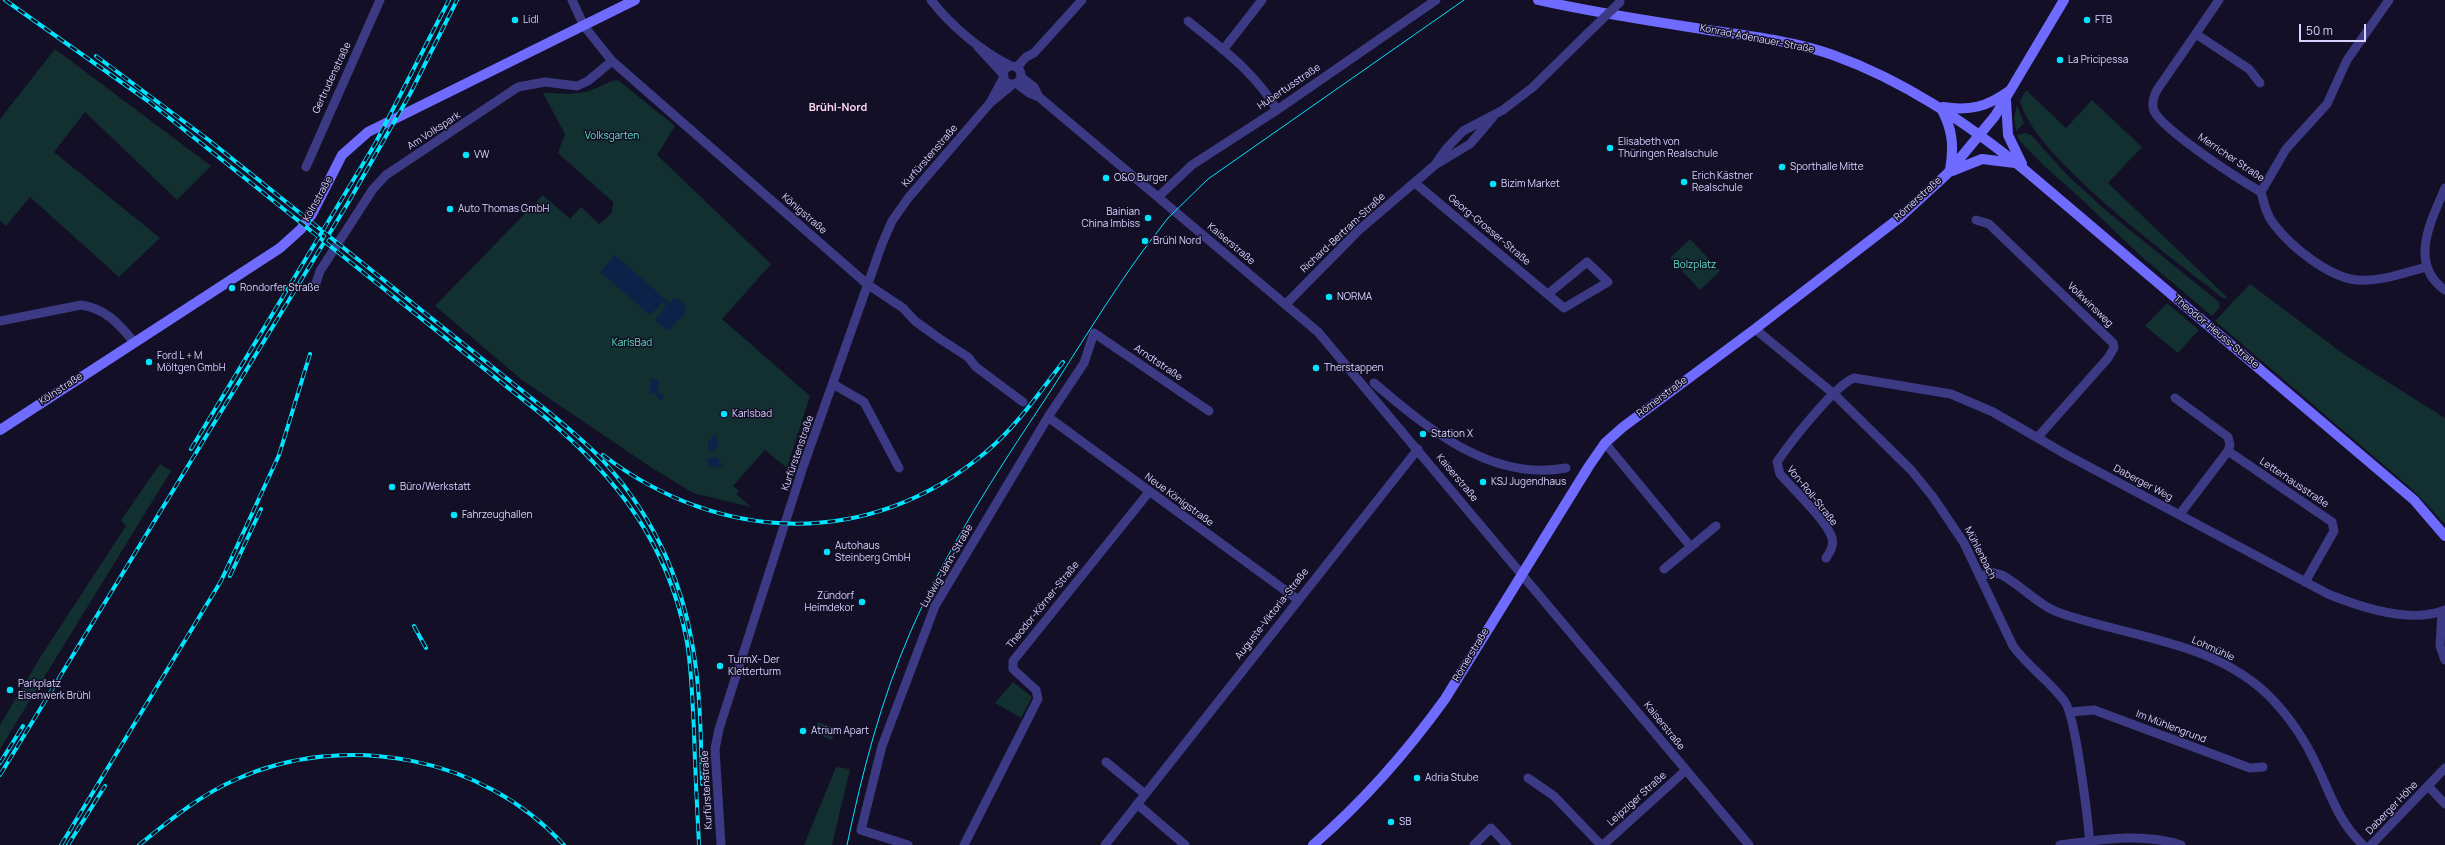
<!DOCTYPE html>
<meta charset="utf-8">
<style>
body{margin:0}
#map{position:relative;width:2445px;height:845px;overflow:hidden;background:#130f26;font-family:Manrope,sans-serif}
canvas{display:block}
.scale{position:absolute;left:2299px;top:24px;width:67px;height:18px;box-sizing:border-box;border:2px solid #d9d4ff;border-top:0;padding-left:5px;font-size:12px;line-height:14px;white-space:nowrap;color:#d9d4ff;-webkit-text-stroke:3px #130f26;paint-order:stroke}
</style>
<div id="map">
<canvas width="2445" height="845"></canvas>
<div class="scale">50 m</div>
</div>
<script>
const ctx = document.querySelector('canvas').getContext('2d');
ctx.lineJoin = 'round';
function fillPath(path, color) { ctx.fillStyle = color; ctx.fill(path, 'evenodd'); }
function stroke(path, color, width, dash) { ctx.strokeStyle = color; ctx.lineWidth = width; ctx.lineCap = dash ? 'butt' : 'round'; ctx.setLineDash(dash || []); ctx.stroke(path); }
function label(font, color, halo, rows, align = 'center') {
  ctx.font = font + ' Manrope,sans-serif'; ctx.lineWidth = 3; ctx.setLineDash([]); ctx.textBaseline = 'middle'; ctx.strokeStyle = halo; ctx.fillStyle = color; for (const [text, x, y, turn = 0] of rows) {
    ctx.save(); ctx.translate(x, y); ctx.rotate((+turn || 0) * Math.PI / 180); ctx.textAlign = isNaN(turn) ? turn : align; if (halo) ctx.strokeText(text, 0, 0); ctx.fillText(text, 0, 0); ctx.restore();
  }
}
fillPath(new Path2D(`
 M55 49 211 166 177 200 85 112 54 152 160 238 119 277 30 197 6 226 0 220V119Z
 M618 80 675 126 657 155 771 264 722 319 810 396 787 468 765 450 733 486 739 491 736 494 751 507 693 493 652 468 522 380 435 306 543 195 570 219 581 207 599 224 612 213 613 202 558 153 565 134 543 93C557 93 571 95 585 92 597 89 605 82 618 80Z
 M2026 90 2066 128 2092 100 2142 147 2108 183 2228 298H2223C2174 259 2035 159 2020 101Z
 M2017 105 2024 123 2016 131 2014 118Z
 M2026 133 2031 135 2069 177 2110 214 2219 302 2220 307 2212 316 2142 257 2076 194 2044 166 2019 140 2017 135Z
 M1690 239 1720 271 1700 290 1670 258Z
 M2250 284 2345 355 2445 418V524L2414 491 2215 321Z
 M2167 303 2199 330 2178 353 2145 326Z
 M160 464 171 471 0 749V725L41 656 126 526 121 520Z
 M1013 682 1032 697 1021 718 995 703Z
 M818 722 835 728 832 740 814 733Z
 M836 767 850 769 832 845H804Z`), '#12302f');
fillPath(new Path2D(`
 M615 255 671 304 672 299H678L686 306 685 313 670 329 666 330 655 320 666 306 663 302 650 315 600 272Z
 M651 378 659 380 657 392 664 395 662 400 658 399 656 393 649 394Z
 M715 434 719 445 712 452 708 449V442Z
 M717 457 723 465 716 468 709 466 707 461 709 458Z`), '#0c2248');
stroke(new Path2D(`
 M572 0 584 26 612 61 867 284 903 308 915 321 940 339 968 357 976 367 1023 402
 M931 0C951 26 982 52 1011 66
 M2219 0 2157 90C2154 96 2151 104 2154 111 2164 131 2240 180 2261 192
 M1188 21C1222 49 1254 71 1277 110
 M2196 34 2249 69 2260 83
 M978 47 1003 74
 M1223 50 1262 0
 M1003 75a9 9 0 1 1 18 0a9 9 0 1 1-18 0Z
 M1017 67 1026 57 1034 53 1082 0
 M1021 77 1034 87 1039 97
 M1016 83 1029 93 1039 97 1318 332 1749 845
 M990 103 1004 77
 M1436 163 1446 149 1463 131 1503 110 1533 87 1586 35
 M306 167 380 0
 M1415 183 1564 308 1608 282 1587 262 1548 294
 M2445 188C2431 221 2408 264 2445 290
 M2261 192 2286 149 2327 104 2347 60 2389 0
 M2261 192C2264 203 2266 214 2273 223 2290 246 2328 277 2357 280 2380 282 2404 273 2426 267
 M1158 197 1192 165 1277 110 1436 0
 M1976 220 1989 224 2113 343 2114 348 2108 358 2037 438
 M315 286 320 271 373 189 386 175 518 87 545 82 577 86 588 81 612 61
 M1286 304 1359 230 1435 165 1470 144 1493 117
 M0 321 81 305C105 308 119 324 134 342
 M1755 329 1834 394 1911 470 1933 497 1964 543 2013 646C2028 667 2050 681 2065 702 2076 718 2088 820 2090 845
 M1374 383C1427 428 1491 482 1566 468
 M833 384 864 402 899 468
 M2175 398 2228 437 2230 445 2228 451 2332 522 2334 531 2305 582
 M1048 417 1297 599
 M1605 443 1691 547
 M2180 514 2228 451
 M1826 558C1830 552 1834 546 1832 538 1827 521 1793 489 1780 474L1777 462C1789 444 1835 385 1854 378L1951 394 1993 412 2067 455 2328 594C2360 607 2412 624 2445 610
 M1664 569 1716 526
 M1980 577 1991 572 2002 575C2022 586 2040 607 2063 614 2134 638 2218 642 2273 700 2291 719 2307 744 2318 768 2332 798 2339 822 2363 845
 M2442 611 2440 646 2445 660
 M2071 712 2094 710 2250 768 2263 767
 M1106 762 1145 794
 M1528 778 1554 796 1601 845
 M2428 786 2445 804
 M1137 804 1185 845
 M721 845 715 749 719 729 803 467 882 244 892 221 909 197 990 103 1013 84
 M908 845 861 830 882 746 935 606 1048 417 1084 363 1094 333 1209 411
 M964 845 1038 699 1036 690 1013 669V661L1149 492
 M1105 845 1418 449
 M1474 845 1491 828 1507 845
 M1603 845 1686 770
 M2060 845C2099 840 2142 832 2181 845
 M2371 845 2445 768`), '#3d3a85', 9);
stroke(new Path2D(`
 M1538 0C1595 13 1651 21 1708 30 1749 36 1793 41 1833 55 1905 81 1967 123 2026 171L2414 500 2445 536
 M2006 100 2008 135 2022 164
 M1943 107C1970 111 1987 107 2009 91
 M1941 108C1953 130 1954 147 1950 170
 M1952 171 1982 159 2015 163
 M0 430 280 248 301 229 312 214 342 155 368 132 635 0
 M1313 845C1364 801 1406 753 1445 699L1589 466 1605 443 1623 427 1755 329 1898 219 1947 174 1995 116 2064 0`), '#6f6bff', 10);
stroke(new Path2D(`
 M847 845C862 773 881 700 910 633 946 550 996 473 1046 398 1078 349 1108 299 1142 252L1168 218 1208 179 1464 0`), '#00e5ff', 1);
const rail = new Path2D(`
 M5 0 148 101 546 418C618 478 667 544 686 637 692 668 692 699 694 730 695 769 697 807 699 845
 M96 56 210 141 550 413C569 429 589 445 606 464 658 522 687 592 696 669 701 706 701 745 702 784
 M191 449 375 144 449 0
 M603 455C721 545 871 549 986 452 1017 426 1039 393 1063 362
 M230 576 261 509
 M414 626 426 648
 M0 763 23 726
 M0 775 348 203 410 94 457 0
 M61 845 221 581 279 455 310 354
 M68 845 105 786
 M139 845C170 820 200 795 237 779 345 731 483 756 564 845`);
stroke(rail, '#00e5ff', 4);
stroke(rail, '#130f26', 2.5, [8]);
stroke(new Path2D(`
 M1586 35 1620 2`), '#3d3a85', 9);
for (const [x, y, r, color] of [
 [515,20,4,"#00e5ff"],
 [2087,20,4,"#00e5ff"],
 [2060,60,4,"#00e5ff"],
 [1610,148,4,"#00e5ff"],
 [466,155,4,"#00e5ff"],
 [1782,167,4,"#00e5ff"],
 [1106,178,4,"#00e5ff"],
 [1684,182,4,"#00e5ff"],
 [1493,184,4,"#00e5ff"],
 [450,209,4,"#00e5ff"],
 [1148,218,4,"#00e5ff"],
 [1145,241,4,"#00e5ff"],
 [232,288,4,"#00e5ff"],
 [1329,297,4,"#00e5ff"],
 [149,362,4,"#00e5ff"],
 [1316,368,4,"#00e5ff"],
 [724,414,4,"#00e5ff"],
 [1423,434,4,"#00e5ff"],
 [1483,482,4,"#00e5ff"],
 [392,487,4,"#00e5ff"],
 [454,515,4,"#00e5ff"],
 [827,552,4,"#00e5ff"],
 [862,602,4,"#00e5ff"],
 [720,666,4,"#00e5ff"],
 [10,690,4,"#00e5ff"],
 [803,731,4,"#00e5ff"],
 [1417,778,4,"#00e5ff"],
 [1391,822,4,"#00e5ff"]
]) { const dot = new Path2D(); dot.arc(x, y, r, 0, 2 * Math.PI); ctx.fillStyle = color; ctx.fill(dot); stroke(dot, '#130f26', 1.5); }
label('10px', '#d9d4ff', '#130f26', [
 ["Lidl",523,20],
 ["FTB",2095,20],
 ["La Pricipessa",2068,60],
 ["Elisabeth von",1618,142],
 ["Thüringen Realschule",1618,154],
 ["VW",474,155],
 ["Sporthalle Mitte",1790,167],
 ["Erich Kästner",1692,176],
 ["Realschule",1692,188],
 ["O&O Burger",1114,178],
 ["Bizim Market",1501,184],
 ["Auto Thomas GmbH",458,209],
 ["Bainian",1140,212,"right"],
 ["China Imbiss",1140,224,"right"],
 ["Brühl Nord",1153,241],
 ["Rondorfer Straße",240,288],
 ["NORMA",1337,297],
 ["Ford L + M",157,356],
 ["Möltgen GmbH",157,368],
 ["Therstappen",1324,368],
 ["Karlsbad",732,414],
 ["Station X",1431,434],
 ["KSJ Jugendhaus",1491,482],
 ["Büro/Werkstatt",400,487],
 ["Fahrzeughallen",462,515],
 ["Autohaus",835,546],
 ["Steinberg GmbH",835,558],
 ["Zündorf",854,596,"right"],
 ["Heimdekor",854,608,"right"],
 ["TurmX- Der",728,660],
 ["Kletterturm",728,672],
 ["Parkplatz",18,684],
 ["Eisenwerk Brühl",18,696],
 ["Atrium Apart",811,731],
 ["Adria Stube",1425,778],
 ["SB",1399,822]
], 'left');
label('10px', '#d9d4ff', '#130f26', [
 ["Konrad-Adenauer-Straße",1757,39,11],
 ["Gertrudenstraße",332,78,-65],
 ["Hubertusstraße",1289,87,-34],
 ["Am Volkspark",434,131,-33],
 ["Kurfürstenstraße",930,156,-49],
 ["Merricher Straße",2231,158,34],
 ["Kölnstraße",318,199,-61],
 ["Römerstraße",1918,199,-42],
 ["Königstraße",804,214,41],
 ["Georg-Grosser-Straße",1489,230,40],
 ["Richard-Bertram-Straße",1343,233,-43],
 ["Kaiserstraße",1231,244,40],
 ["Volkwinsweg",2090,305,44],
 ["Theodor-Heuss-Straße",2216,332,40],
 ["Arndtstraße",1158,363,34],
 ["Kölnstraße",61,389,-33],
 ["Römerstraße",1662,397,-37],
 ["Kurfürstenstraße",798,453,-71],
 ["Kaiserstraße",1457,478,50],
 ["Daberger Weg",2143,483,28],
 ["Letterhausstraße",2294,483,34],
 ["Von-Roll-Straße",1812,496,51],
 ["Neue Königstraße",1179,500,36],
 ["Mühlenbach",1980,553,63],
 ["Ludwig-Jahn-Straße",947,566,-60],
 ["Theodor-Körner-Straße",1043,605,-51],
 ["Auguste-Viktoria-Straße",1272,614,-52],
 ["Lohmühle",2213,649,24],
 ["Römerstraße",1471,655,-59],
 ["Kaiserstraße",1664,726,51],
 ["Im Mühlengrund",2171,727,21],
 ["Kurfürstenstraße",707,790,-93],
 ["Leipziger Straße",1637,799,-42],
 ["Daberger Höhe",2392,808,-46]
]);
label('10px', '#5fe0c0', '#130f26', [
 ["Volksgarten",612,136],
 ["Bolzplatz",1695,265],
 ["KarlsBad",632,343]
]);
label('bold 11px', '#ffd6f0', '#130f26', [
 ["Brühl-Nord",838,108]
]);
</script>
